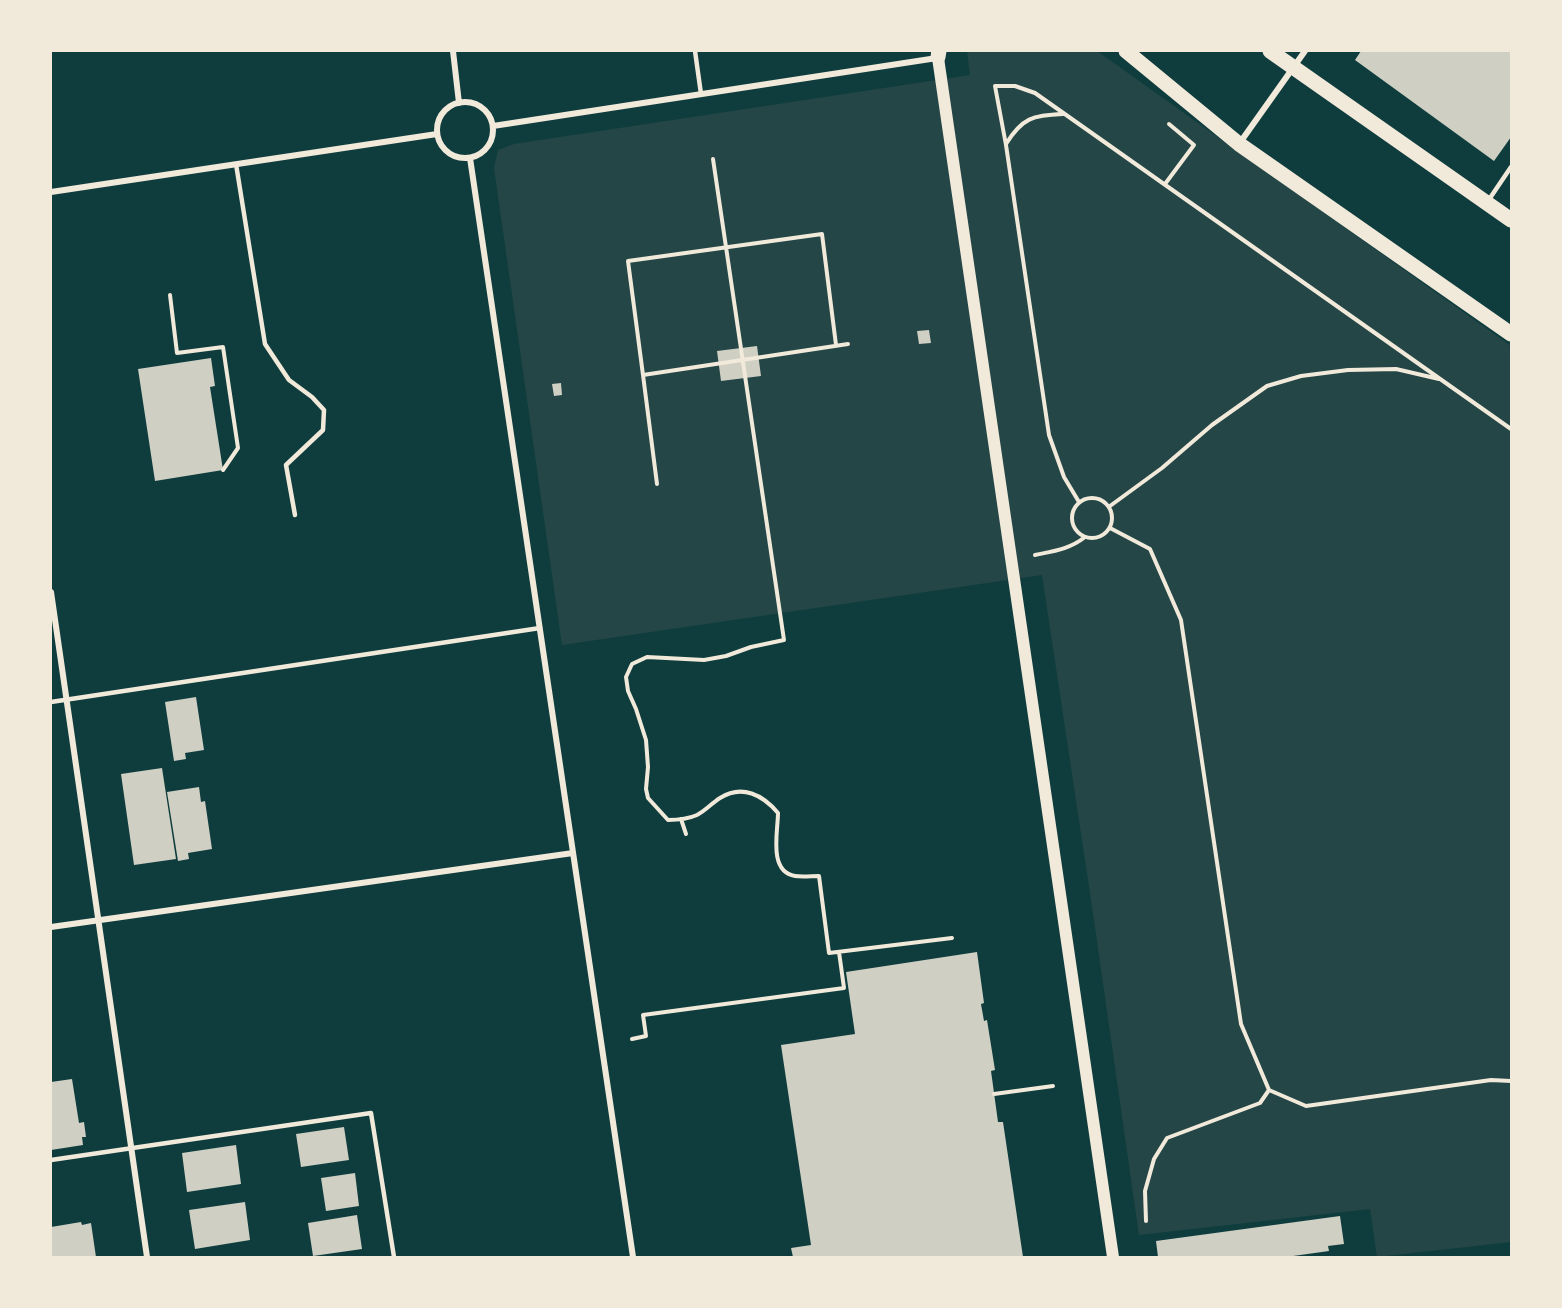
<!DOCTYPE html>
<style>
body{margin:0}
#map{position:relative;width:1562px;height:1308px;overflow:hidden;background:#0f3d3e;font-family:Montserrat,sans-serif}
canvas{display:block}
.frame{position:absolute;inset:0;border:52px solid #f1e9da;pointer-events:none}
</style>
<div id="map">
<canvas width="1562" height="1308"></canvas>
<div class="frame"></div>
</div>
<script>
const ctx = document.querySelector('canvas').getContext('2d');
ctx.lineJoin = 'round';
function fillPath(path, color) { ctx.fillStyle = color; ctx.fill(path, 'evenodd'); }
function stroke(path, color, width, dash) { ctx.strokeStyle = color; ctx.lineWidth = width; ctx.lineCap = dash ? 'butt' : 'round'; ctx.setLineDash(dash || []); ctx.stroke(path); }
fillPath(new Path2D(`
 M967 51H1097L1511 346V1242L1377 1257 1370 1209 1139 1235 1094 920 1042 575 562 645 494 168 498 150 514 144 970 75Z`), '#244646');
fillPath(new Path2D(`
 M1361 51H1511V137L1494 161 1355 60Z
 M929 330 931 343 919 344 917 331Z
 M757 346 761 376 721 381 717 351Z
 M211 358 215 386 210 387 223 470 155 481 138 369Z
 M561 383 562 395 554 396 552 384Z
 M196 697 204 750 185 753 186 759 174 761 165 702Z
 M162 768 176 859 134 865 121 774Z
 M199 787 201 802 205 801 212 849 188 853 189 859 178 861 167 792Z
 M977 952 984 1003 981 1004 984 1021 987 1020 995 1070 991 1071 998 1122H1003L1023 1257H793L791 1248 811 1245 781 1045 855 1034 846 972Z
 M72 1079 79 1123 84 1122 86 1137H82L83 1145 51 1150V1082Z
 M344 1127 349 1160 301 1167 296 1134Z
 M236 1145 241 1184 187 1192 182 1153Z
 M355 1173 359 1206 326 1211 321 1178Z
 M245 1202 250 1240 195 1249 189 1210Z
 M357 1215 362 1249 313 1256 308 1223Z
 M1340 1216 1344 1244 1328 1246 1329 1251 1286 1257H1158L1156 1241Z
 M81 1222 82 1225 91 1223 96 1257H51V1227Z`), '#cfcfc3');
stroke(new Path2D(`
 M1006 144C1022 118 1033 115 1063 114
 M713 159 784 640 751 647 726 656 704 660 647 657 632 664 626 677 628 691 636 709 646 740 648 767 646 789 648 798 668 820C678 820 688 819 697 815 705 811 712 803 720 798 742 784 763 795 778 813 778 831 768 872 795 876 802 877 812 876 819 876L829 953 952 938
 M1165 184 1194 145 1169 124
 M170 295 177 353 223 347 238 448 223 470
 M643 375 628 261 822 234 836 345
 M657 484 643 375 848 344
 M1072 518a20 20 0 1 1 40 0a20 20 0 1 1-40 0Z
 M1079 502 1064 477 1049 435 1006 145 995 86H1015L1035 93 1511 429
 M1110 506 1162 468 1212 425 1267 386 1301 376 1348 370 1396 369 1439 379
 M1110 528 1150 549 1181 620 1241 1024 1269 1090 1306 1106 1491 1080 1511 1081
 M1035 555C1054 551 1070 549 1085 537
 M681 819 686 834
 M632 1039 646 1036 643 1015 844 988 839 952
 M994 1094 1053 1086
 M1146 1221 1145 1191 1154 1159 1167 1138 1260 1103 1269 1090`), '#f1e9da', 4);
stroke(new Path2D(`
 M695 51 701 94
 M236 164 265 344 289 380 312 397 324 410 323 430 286 465 295 515
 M1488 201 1511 167
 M51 702 540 628
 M51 1160 371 1113 394 1257`), '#f1e9da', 4.5);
stroke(new Path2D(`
 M453 51 459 103
 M437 130a28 28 0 1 1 56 0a28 28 0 1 1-56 0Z
 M493 126 937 58
 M1239 144 1305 51
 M470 158 633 1257
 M51 192 437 134
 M51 592 147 1257
 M51 927 573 853`), '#f1e9da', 6);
stroke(new Path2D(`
 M937 51 1113 1257`), '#f1e9da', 12);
stroke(new Path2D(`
 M1126 51 1239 144 1511 334
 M1270 51 1511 220
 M938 57 939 51`), '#f1e9da', 15);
</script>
